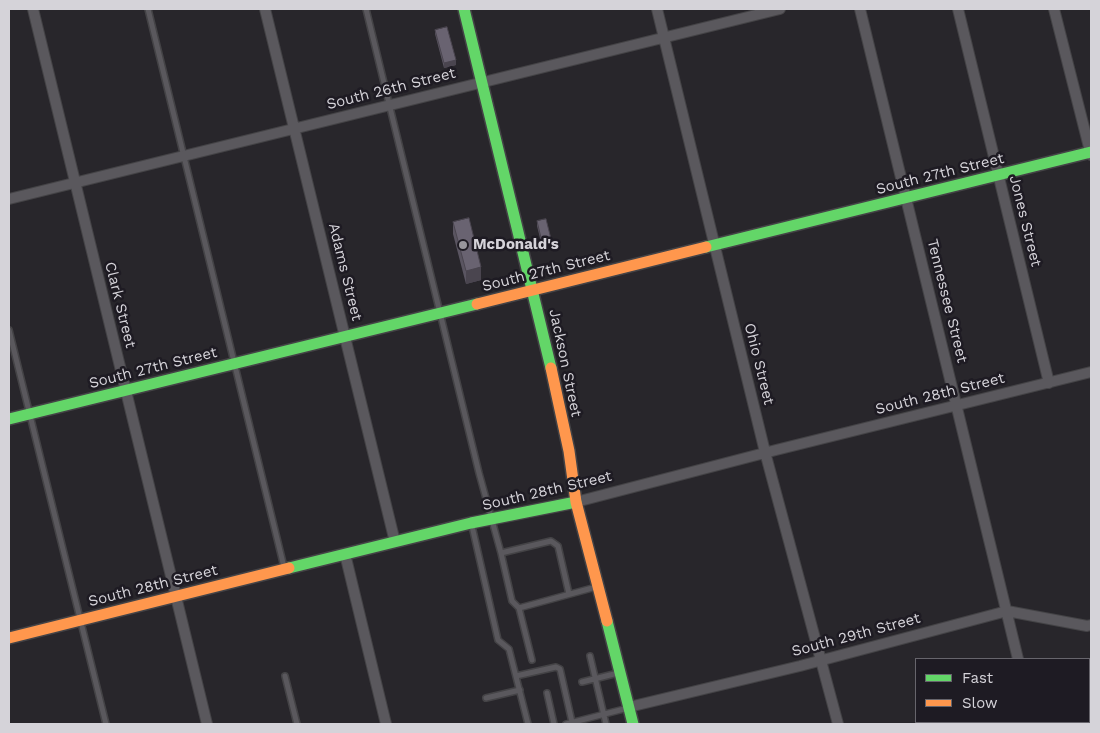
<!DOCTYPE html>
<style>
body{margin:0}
#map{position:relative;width:1100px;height:733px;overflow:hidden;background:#28262b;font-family:"Work Sans",sans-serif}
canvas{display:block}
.frame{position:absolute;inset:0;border:10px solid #d5d3d9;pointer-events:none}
.legend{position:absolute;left:915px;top:658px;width:175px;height:65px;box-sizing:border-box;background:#1e1b23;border:1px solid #67656c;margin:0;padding:6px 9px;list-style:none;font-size:15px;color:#d5d3d9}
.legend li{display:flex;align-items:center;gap:10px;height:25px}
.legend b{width:25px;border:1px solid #67656c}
</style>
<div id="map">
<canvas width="1100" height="733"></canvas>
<div class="frame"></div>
<ul class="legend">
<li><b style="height:6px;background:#63d668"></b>Fast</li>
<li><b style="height:6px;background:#ff974d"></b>Slow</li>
</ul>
</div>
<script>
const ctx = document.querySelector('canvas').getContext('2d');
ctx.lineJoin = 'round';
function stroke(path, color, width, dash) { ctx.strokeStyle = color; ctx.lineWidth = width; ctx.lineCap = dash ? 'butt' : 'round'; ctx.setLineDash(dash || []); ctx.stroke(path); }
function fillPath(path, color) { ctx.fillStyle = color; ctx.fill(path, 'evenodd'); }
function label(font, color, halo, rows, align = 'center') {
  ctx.font = font + ' "Work Sans",sans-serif'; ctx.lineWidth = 5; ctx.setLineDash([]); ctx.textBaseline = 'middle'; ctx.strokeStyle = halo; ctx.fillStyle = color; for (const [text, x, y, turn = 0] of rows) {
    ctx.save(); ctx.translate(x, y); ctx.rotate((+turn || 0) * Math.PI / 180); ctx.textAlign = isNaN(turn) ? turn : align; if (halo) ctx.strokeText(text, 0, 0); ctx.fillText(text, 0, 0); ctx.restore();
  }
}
const lane = new Path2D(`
 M148 9 284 567
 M366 9 479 473 501 553 512 601 519 608 532 660
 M9 330 106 724
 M472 526 498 640 509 649 528 724
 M501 553 551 541 558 546 569 594
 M519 608 596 587
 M590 656 606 724
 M285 676 297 724
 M516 676 556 667 560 669 572 722
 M582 682 618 673
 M547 693 554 724
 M486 698 520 690
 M566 724 628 708`);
const street = new Path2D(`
 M33 9 207 724
 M265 9 395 542
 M657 9 765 452 838 724
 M860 9 1018 659
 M958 9 1049 383
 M1054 9 1091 155
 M9 199 780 9
 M576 502 776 450 1091 372
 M345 554 386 724
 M629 707 800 666 1007 611 1087 626 1091 625`);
const fast = new Path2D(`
 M464 9 551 368
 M706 247 1091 152
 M9 419 477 304
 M289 568 471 523 576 502
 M607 621 633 724`);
const slow = new Path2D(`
 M477 304 706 247
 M551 368 569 451 576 502 607 621
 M9 638 289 568`);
stroke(lane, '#444346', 8);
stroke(street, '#444346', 12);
stroke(fast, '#444346', 14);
stroke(slow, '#444346', 14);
stroke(lane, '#5a585d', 5);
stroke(street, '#5a585d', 10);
stroke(fast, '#63d668', 11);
stroke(slow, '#ff974d', 11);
fillPath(new Path2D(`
 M435 30 456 65 444 68 435 34Z
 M537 221 551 244 542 246 537 226Z
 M453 222 481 280 466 284 453 234Z`), '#5a5561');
fillPath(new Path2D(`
 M456 60V65L444 68V63Z
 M551 239V244L542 246V242Z
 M481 267V280L466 284V271Z`), '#4a454f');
const building = new Path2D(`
 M447 27 456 60 444 63 435 30Z
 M469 218 481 267 466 271 453 222Z
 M546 219 551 239 542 242 537 221Z`);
fillPath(building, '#696371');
stroke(building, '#4a454f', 1);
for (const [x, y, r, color] of [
 [463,245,5,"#98969c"]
]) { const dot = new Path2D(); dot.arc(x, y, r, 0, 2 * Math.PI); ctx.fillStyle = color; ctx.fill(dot); stroke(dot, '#1e1b23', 2); }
label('15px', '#d5d3d9', '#1e1b23', [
 ["South 26th Street",391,89,-14],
 ["South 27th Street",940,174,-14],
 ["Jones Street",1025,221,76],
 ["South 27th Street",546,271,-14],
 ["Adams Street",345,272,76],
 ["Tennessee Street",947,301,76],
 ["Clark Street",120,305,76],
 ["Jackson Street",565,363,78],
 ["Ohio Street",759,364,76],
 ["South 27th Street",153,368,-14],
 ["South 28th Street",940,394,-14],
 ["South 28th Street",547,491,-13],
 ["South 28th Street",153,586,-14],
 ["South 29th Street",856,635,-15]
]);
label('bold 15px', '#d5d3d9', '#1e1b23', [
 ["McDonald's",473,245]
], 'left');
</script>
